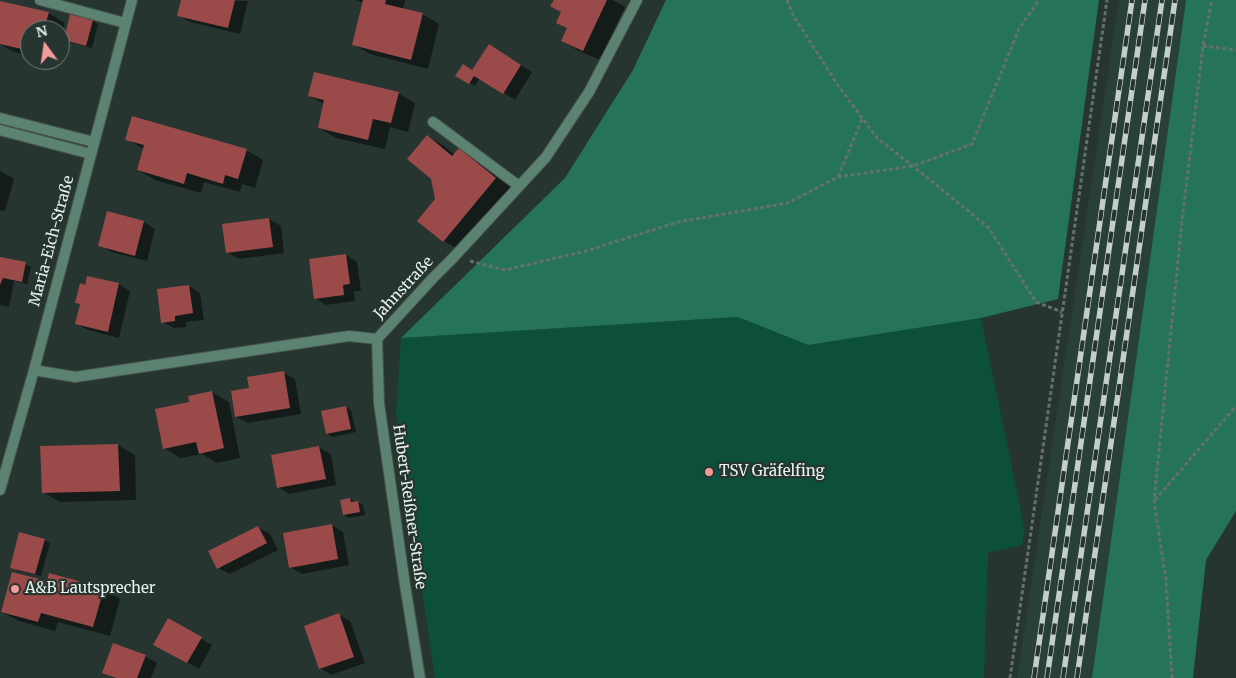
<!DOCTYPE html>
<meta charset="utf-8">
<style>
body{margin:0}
#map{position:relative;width:1236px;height:678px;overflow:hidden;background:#26352f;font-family:Merriweather,serif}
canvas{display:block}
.north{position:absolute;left:20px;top:20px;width:50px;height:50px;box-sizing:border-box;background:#26352f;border:1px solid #74817c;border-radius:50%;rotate:346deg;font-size:14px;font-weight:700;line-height:20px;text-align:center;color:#e9f3ef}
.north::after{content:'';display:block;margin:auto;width:18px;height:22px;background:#f59b99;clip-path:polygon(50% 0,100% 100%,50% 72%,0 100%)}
</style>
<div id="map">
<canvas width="1236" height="678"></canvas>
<div class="north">N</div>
</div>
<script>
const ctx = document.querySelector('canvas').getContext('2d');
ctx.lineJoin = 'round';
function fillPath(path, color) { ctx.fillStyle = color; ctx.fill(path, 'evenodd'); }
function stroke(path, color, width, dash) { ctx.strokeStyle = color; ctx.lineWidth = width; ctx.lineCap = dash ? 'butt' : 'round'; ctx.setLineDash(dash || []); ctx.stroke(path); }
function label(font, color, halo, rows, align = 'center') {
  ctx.font = font + ' Merriweather,serif'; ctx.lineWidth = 4.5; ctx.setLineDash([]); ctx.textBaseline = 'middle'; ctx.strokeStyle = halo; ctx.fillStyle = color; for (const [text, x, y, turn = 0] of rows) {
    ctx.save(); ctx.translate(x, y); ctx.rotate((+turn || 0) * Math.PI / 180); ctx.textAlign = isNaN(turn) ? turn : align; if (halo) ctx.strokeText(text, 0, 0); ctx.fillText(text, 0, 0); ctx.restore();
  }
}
fillPath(new Path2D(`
 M1119 0H1186L1093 678H1017Z`), '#294037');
fillPath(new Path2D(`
 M739 317 808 345 981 318 1025 531 1022 545 988 553 984 678H435L396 413 401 338Z`), '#0c503c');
fillPath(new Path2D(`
 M666 0H1099L1058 299 981 318 808 345 738 317 401 338 565 178 633 70Z
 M1186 0H1236V511L1206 560 1193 678H1092Z`), '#25735a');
fillPath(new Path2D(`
 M182 0 248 1 240 34 190 22 178 15Z
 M356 0H405L403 9 422 14 439 24 428 69 370 54 353 44 364 3Z
 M555 0H612L625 7 600 60 579 51 562 41 568 28 563 12Z
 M0 2 48 13 65 23 60 44V30H30V56L14 52 0 44Z
 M93 21 98 24 92 48 71 43 65 40Z
 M500 52 532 72 515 100 480 78 475 86 457 76 473 71Z
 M398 93 415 103 408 132 390 127 385 149 336 138 319 128 324 104 309 96Z
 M427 136 444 146 455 155 459 149 476 159 512 188 461 251 444 241 419 220 436 199Z
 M126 139 246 150 263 160 255 188 242 184 240 192 204 182 201 193 155 180 138 170 144 149Z
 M0 171 14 179 5 211 0 210Z
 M269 219 281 226 284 253 239 259 227 252Z
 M144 222 155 229 147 261 111 252 100 245Z
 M346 255 357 262 361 291H354L355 301 326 305 315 298Z
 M0 258 25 264 31 267 27 284 14 281 9 307 0 305Z
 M88 277 119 284 130 291 119 338 88 330 77 324 81 305 76 302 86 286Z
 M189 286 200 293 204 320 186 322V327L174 328 162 322Z
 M284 373 295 379 301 414 248 423 236 417 250 389Z
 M212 392 229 402 240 458 217 463 202 454 181 458 164 448 191 403Z
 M346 407 351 410 356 432 333 437 327 434Z
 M118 445 135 455 136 500 60 502 43 492Z
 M319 447 331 454 336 485 289 494 278 487Z
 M350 499 363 505 365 515 349 518 344 515Z
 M332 525 343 532 349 565 302 574 290 567Z
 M258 527 270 534 278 550 230 574 218 568Z
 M44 540 50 543 41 576 17 570 12 567Z
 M48 583 104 589 120 599 110 636 58 622 55 631 19 621 2 612Z
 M339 615 350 621 365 663 331 675 320 668Z
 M168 620 212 645 199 669 155 644Z
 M145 656 157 663 151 678H114L103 672Z`), '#0007');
fillPath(new Path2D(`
 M181 0H235L228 28 177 16Z
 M363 0H386L385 4 423 13 411 60 352 45Z
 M554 0H607L583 51 561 41 567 28 556 23 561 12 550 6Z
 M0 1 49 12 44 30H30V51L0 44Z
 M70 14 93 20 86 46 64 40Z
 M489 44 521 65 503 94 474 76 469 84 455 76 463 64 472 70Z
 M314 72 399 92 391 123 373 119 368 140 318 128 324 100 308 96Z
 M132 116 247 149 238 179 225 175 223 184 187 173 184 184 137 170 144 145 125 140Z
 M427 135 452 156 459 148 496 178 443 242 417 221 435 199 431 179 407 159Z
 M107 211 144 221 135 256 98 246Z
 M269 218 273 247 226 253 222 224Z
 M346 254 350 284 343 285 344 295 314 299 309 259Z
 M0 257 26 262 22 282 3 278 0 285Z
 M87 276 119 283 108 332 75 324 80 304 75 303 80 283 85 285Z
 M189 285 193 313 175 316V321L161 323 157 289Z
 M284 371 290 408 235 417 231 391 249 388 247 377Z
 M212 391 224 448 199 454 196 442 163 449 155 409 189 402 188 396Z
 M346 406 351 429 326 434 321 411Z
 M118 444 120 491 42 493 40 446Z
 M319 446 326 479 277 488 271 455Z
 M350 498 351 502 358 501 360 512 343 515 340 500Z
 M332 524 338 559 289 568 283 533Z
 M258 526 267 543 217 569 208 551Z
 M19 532 45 539 35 574 10 568Z
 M12 572 47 581 49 573 104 588 93 627 41 613 38 622 1 612Z
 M339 613 354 657 319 669 304 626Z
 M168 618 202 637 187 663 153 645Z
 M113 643 146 655 137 678H116L102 673Z`), '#9b4a4a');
const service = new Path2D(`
 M40 0 125 23
 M0 118 94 142
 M433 122 519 186
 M0 130 91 154`);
const minor = new Path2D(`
 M377 339 433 278 453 258 546 157 589 92 637 0
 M377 339 379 403 405 585 420 678
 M34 370 75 377 349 336 377 339
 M0 490 34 370 132 0`);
stroke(service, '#45534e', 12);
stroke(minor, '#45534e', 12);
stroke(new Path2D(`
 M787 0 793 15 837 84 877 138 913 166 989 228 1036 302 1062 312
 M1203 46 1236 50
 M838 177 862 119
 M470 261 505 270 586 251 678 222 788 203 838 177 913 166 972 144 1019 29 1039 0
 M1155 500 1236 406
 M1010 678 1107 0
 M1172 678 1166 580 1154 501 1182 221 1203 46 1212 0`), '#64716c', 3, [4, 2.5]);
stroke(service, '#5c8272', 10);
stroke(minor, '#5c8272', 10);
const rail = new Path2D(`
 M1034 678 1132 0
 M1047 678 1145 0
 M1063 678 1162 0
 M1077 678 1175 0`);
stroke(rail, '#c4cfcb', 5.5);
stroke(rail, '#26352f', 4, [11]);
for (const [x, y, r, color] of [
 [709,472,5,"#f59b99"],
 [15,589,5,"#f59b99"]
]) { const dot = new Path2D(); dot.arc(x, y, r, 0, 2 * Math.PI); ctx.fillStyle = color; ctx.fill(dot); stroke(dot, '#26352f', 2); }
label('15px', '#e9f3ef', '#26352f', [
 ["Maria-Eich-Straße",52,241,-75],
 ["Jahnstraße",404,288,-47],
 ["Hubert-Reißner-Straße",409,507,82]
]);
label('15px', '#e9f3ef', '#26352f', [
 ["TSV Gräfelfing",719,472],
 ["A&B Lautsprecher",25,589]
], 'left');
</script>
